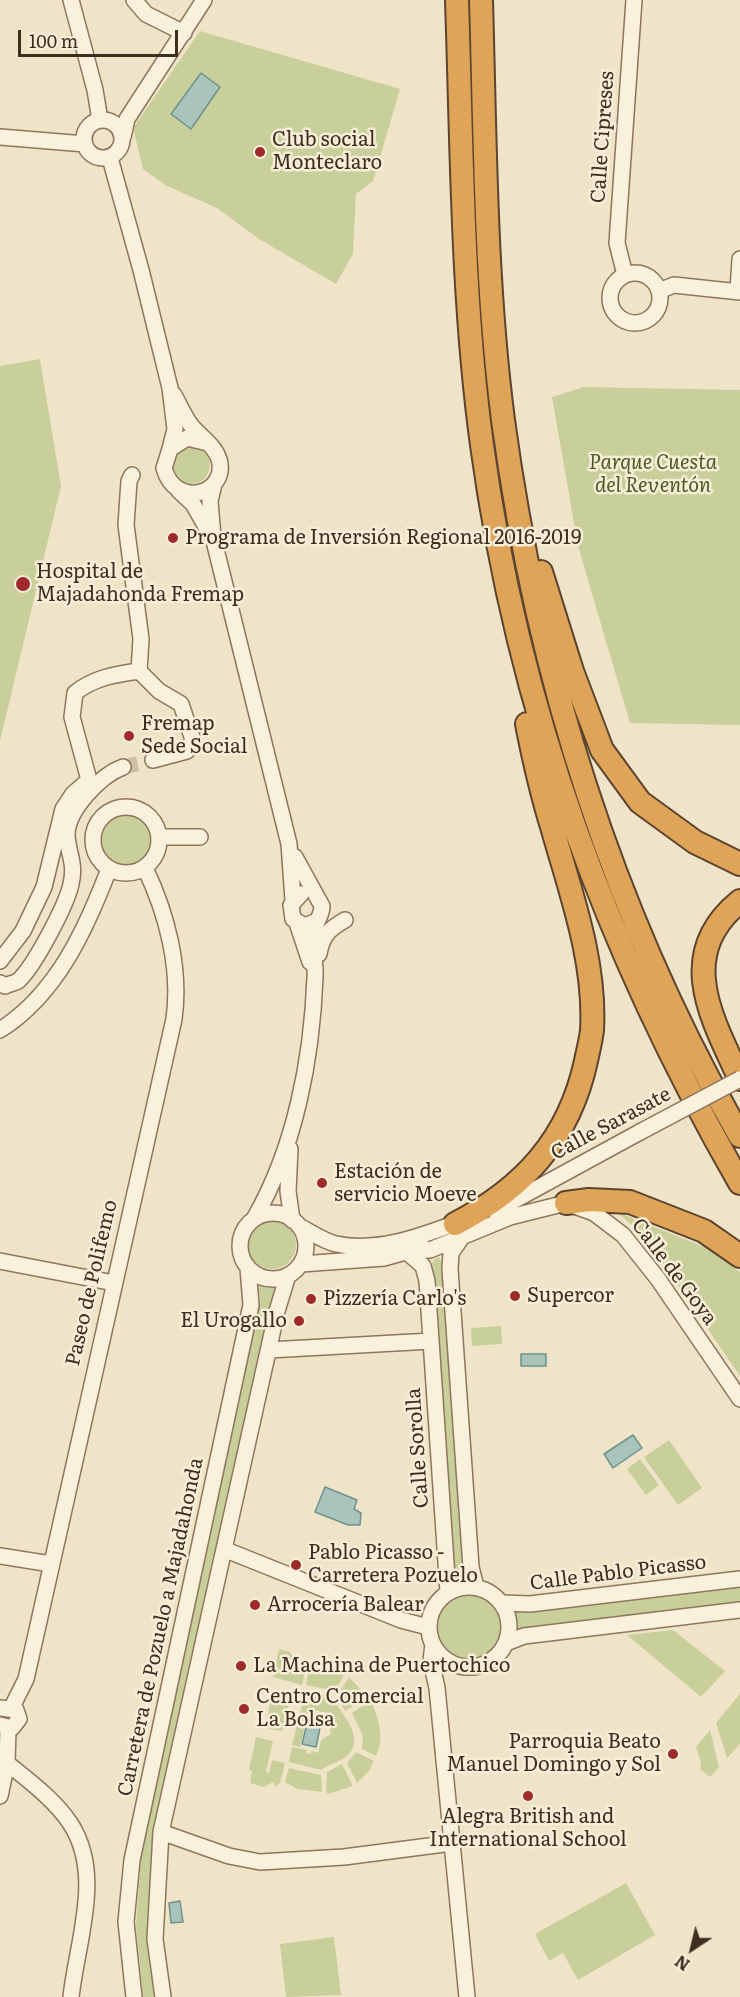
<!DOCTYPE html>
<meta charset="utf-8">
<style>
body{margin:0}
#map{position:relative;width:740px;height:1997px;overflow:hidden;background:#f0e4c8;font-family:Literata,serif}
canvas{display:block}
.north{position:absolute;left:662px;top:1919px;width:60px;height:60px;-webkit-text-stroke:4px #f7eed8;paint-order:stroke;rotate:215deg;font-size:16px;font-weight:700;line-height:24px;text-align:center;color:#3d2e20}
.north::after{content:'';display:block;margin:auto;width:21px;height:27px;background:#3d2e20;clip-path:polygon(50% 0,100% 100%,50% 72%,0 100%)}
.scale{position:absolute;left:18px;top:30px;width:160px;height:27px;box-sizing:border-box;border:3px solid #3d2e20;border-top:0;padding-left:8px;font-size:18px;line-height:21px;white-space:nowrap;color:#3d2e20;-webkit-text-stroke:4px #f7eed8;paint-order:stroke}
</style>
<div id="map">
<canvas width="740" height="1997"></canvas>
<div class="north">N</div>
<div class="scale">100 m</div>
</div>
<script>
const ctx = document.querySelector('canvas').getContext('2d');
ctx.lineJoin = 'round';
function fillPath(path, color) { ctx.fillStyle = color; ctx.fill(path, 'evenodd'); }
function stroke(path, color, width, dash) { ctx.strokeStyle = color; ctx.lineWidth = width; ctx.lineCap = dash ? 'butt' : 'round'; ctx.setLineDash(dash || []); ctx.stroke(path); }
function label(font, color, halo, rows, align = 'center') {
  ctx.font = font + ' Literata,serif'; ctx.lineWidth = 5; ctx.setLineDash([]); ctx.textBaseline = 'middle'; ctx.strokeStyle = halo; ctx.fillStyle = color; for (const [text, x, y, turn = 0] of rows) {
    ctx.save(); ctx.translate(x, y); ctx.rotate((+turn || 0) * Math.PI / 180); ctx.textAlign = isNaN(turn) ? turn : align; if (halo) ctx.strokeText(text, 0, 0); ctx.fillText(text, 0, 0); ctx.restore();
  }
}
fillPath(new Path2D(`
 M200 31 400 89 373 181 356 194 353 254 336 284 259 239 217 208 167 186 143 169 133 128Z
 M40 359 61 486 0 741V366Z
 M584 387 740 390V725L630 723 578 546 552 397Z
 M172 465a19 19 0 1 1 38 0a19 19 0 1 1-38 0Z
 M98 840a27 27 0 1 1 54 0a27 27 0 1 1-54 0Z
 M617 1212 704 1247 740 1272V1376L643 1235Z
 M248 1245a24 24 0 1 1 48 0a24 24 0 1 1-48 0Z
 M438 1257 443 1262 466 1577 460 1582 454 1576 432 1262Z
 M258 1283 278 1286 157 1833V1997H143L136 1924 141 1857 260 1302Z
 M501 1326 502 1344 472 1346 471 1328Z
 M669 1440 702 1488 678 1505 644 1457Z
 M640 1459 659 1485 646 1495 627 1469Z
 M740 1585V1604L516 1630 514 1612Z
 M436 1626a34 34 0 1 1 68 0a34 34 0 1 1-68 0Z
 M673 1630 725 1671 701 1697 627 1635Z
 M279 1649 290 1652 296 1661 306 1666 302 1685 273 1677Z
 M314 1665 344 1675 335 1691 306 1685 309 1668Z
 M349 1677 368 1697 345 1711 337 1696Z
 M273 1690 291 1694 282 1731 265 1728Z
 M306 1690 331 1696C340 1712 367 1738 347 1756 340 1762 329 1764 321 1770L289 1762 292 1747 307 1750 306 1753 310 1754 312 1751 318 1753 321 1740 331 1734 330 1728 324 1725 327 1713 309 1709 300 1747 292 1745Z
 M740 1694V1744L727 1758 716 1723Z
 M369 1702 372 1703C379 1721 385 1739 376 1756L362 1749 363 1736 352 1713Z
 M710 1730 719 1767 710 1777 700 1769 701 1762 696 1747Z
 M256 1737 273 1741 266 1772 269 1773 272 1760 285 1763 280 1783 276 1787 273 1782 264 1787 250 1783 252 1771 249 1770Z
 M356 1752 374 1761 369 1771 357 1783 347 1763Z
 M342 1764 353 1786 328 1794 326 1792 327 1772Z
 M289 1768 321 1775 322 1792 297 1789 285 1782Z
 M626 1883 655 1935 578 1980 563 1953 549 1961 535 1934Z
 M334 1937 341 1995 286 1997 280 1944Z`), '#c9cf9b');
const water = new Path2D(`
 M201 73 220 87 191 129 171 114Z
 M521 1354H546V1366H521Z
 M633 1435 642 1448 613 1468 604 1454Z
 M325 1487 357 1500 354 1509 361 1513 360 1525H348L315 1512Z
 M309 1715 322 1718 316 1747 302 1744Z
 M180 1901 183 1922 171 1923 169 1903Z`);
fillPath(water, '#a9c4bc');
stroke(water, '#6f938a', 1.5);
stroke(new Path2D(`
 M123 767 153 760`), '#ccc0a6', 15, [15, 8]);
const minor = new Path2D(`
 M71 0 95 90 100 120
 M134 0 146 14 184 33
 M84 139a19 19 0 1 1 38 0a19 19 0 1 1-38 0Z
 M0 137 85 144
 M123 137 127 119 204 0
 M110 158 141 270 170 388 175 429 170 449
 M610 298a25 25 0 1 1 50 0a25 25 0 1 1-50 0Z
 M625 275 617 243 634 0
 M659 291 674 285 740 292
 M738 291 740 259
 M174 395C179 404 184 415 190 424 199 436 214 444 219 459 229 494 175 510 164 468L170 449 187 438 208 443
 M132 475 129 481 126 525 141 639 139 671
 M214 484 210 501 213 537 289 844 293 900
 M179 491 193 504 209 532
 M93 840a33 33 0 1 1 66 0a33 33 0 1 1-66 0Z
 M159 837H200
 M301 894 291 905 293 919 305 926 317 921
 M297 923 310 962
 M319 954C322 936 329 929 345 920
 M0 961 23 931 44 887 63 809 73 794 89 780 72 717 75 693C93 678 116 674 139 671L159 691 181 704 193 740 187 751 153 760
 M0 983 5 986C9 984 15 983 18 981 34 967 67 904 71 884 76 863 68 854 67 835 67 810 101 775 123 767
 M0 1030C57 994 86 929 109 869
 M290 1149 288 1191 292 1220
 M495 1211 640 1132
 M240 1246a33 33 0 1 1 66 0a33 33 0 1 1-66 0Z
 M254 1219C295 1148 312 1059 315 977 316 963 311 946 314 932 315 922 322 916 322 906L295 857
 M299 1226C311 1232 323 1241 336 1244 378 1253 425 1235 464 1220
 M460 1240 451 1253 450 1269 471 1567 476 1587
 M416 1251 430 1250 510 1217 566 1203 594 1213 623 1235 658 1279 740 1399
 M408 1253 423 1266 427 1281 448 1592
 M0 1261 114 1283
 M301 1264 384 1258 423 1247
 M269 1350 431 1341
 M226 1550 401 1620 428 1627
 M0 1556 51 1564
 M429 1627a40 40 0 1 1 80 0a40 40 0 1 1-80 0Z
 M502 1603 530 1604 740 1579
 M506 1643 524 1636 740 1610
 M433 1644 431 1661 437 1688 467 1997
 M12 1707 26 1679 174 1019C181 968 167 914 145 868
 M0 1708 16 1710 19 1719 12 1728 0 1725
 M7 1763C28 1780 55 1800 70 1823 104 1874 77 1941 71 1997
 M0 1796 7 1763 8 1729
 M161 1832 229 1856 260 1862 344 1857 452 1843
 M134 1997 126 1922 132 1860 251 1305 248 1268
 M163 1997 155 1939 161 1832 277 1311 288 1275`);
const highway = new Path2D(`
 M457 0C462 148 462 298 482 445 518 710 607 952 740 1183
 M481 0C485 139 485 282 503 420 537 672 613 915 740 1136
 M541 572 572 671 602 750 640 802 695 842 740 864
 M740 901C675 954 711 1017 740 1079
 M566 1203 589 1200 630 1202 704 1231 740 1256
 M455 1224C524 1188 569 1139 586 1061 588 1051 591 1040 592 1030 596 962 571 894 553 830 542 795 534 760 527 724`);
stroke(minor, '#8d765c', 18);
stroke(highway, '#5b4430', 26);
stroke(minor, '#faf1dc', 15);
stroke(highway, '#e0a458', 22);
const minorBridge = new Path2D(`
 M640 1132 740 1079`);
stroke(minorBridge, '#8d765c', 18, []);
stroke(minorBridge, '#faf1dc', 15);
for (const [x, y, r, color] of [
 [260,152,6,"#9e2a2b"],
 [173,538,6,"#9e2a2b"],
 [23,584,8,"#9e2a2b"],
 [129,736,6,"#9e2a2b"],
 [322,1183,6,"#9e2a2b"],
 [515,1296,6,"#9e2a2b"],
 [311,1299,6,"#9e2a2b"],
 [299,1321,6,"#9e2a2b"],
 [296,1565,6,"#9e2a2b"],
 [255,1605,6,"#9e2a2b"],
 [241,1666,6,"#9e2a2b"],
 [244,1709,6,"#9e2a2b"],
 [673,1754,6,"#9e2a2b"],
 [528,1796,6,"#9e2a2b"]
]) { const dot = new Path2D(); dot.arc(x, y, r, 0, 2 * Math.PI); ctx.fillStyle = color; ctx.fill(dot); stroke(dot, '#f7eed8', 2); }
label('20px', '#3d2e20', '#f7eed8', [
 ["Calle Cipreses",603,137,-86],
 ["Calle Sarasate",611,1124,-28],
 ["Calle de Goya",674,1272,53],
 ["Paseo de Polifemo",92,1283,-77],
 ["Calle Sorolla",418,1448,-94],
 ["Calle Pablo Picasso",618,1573,-7],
 ["Carretera de Pozuelo a Majadahonda",161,1627,-78]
]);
label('20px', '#3d2e20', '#f7eed8', [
 ["Club social",272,140],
 ["Monteclaro",272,163],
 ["Programa de Inversión Regional 2016-2019",185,538],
 ["Hospital de",36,572],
 ["Majadahonda Fremap",36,595],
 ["Fremap",141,724],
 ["Sede Social",141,747],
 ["Estación de",334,1172],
 ["servicio Moeve",334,1195],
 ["Supercor",527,1296],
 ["Pizzería Carlo's",323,1299],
 ["El Urogallo",287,1321,"right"],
 ["Pablo Picasso -",308,1553],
 ["Carretera Pozuelo",308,1576],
 ["Arrocería Balear",267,1605],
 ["La Machina de Puertochico",253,1666],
 ["Centro Comercial",256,1697],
 ["La Bolsa",256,1720],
 ["Parroquia Beato",661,1742,"right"],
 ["Manuel Domingo y Sol",661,1765,"right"],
 ["Alegra British and",528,1817,"center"],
 ["International School",528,1840,"center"]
], 'left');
label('italic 20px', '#4d5a26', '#f7eed8', [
 ["Parque Cuesta",653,463],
 ["del Reventón",653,486]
]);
</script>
